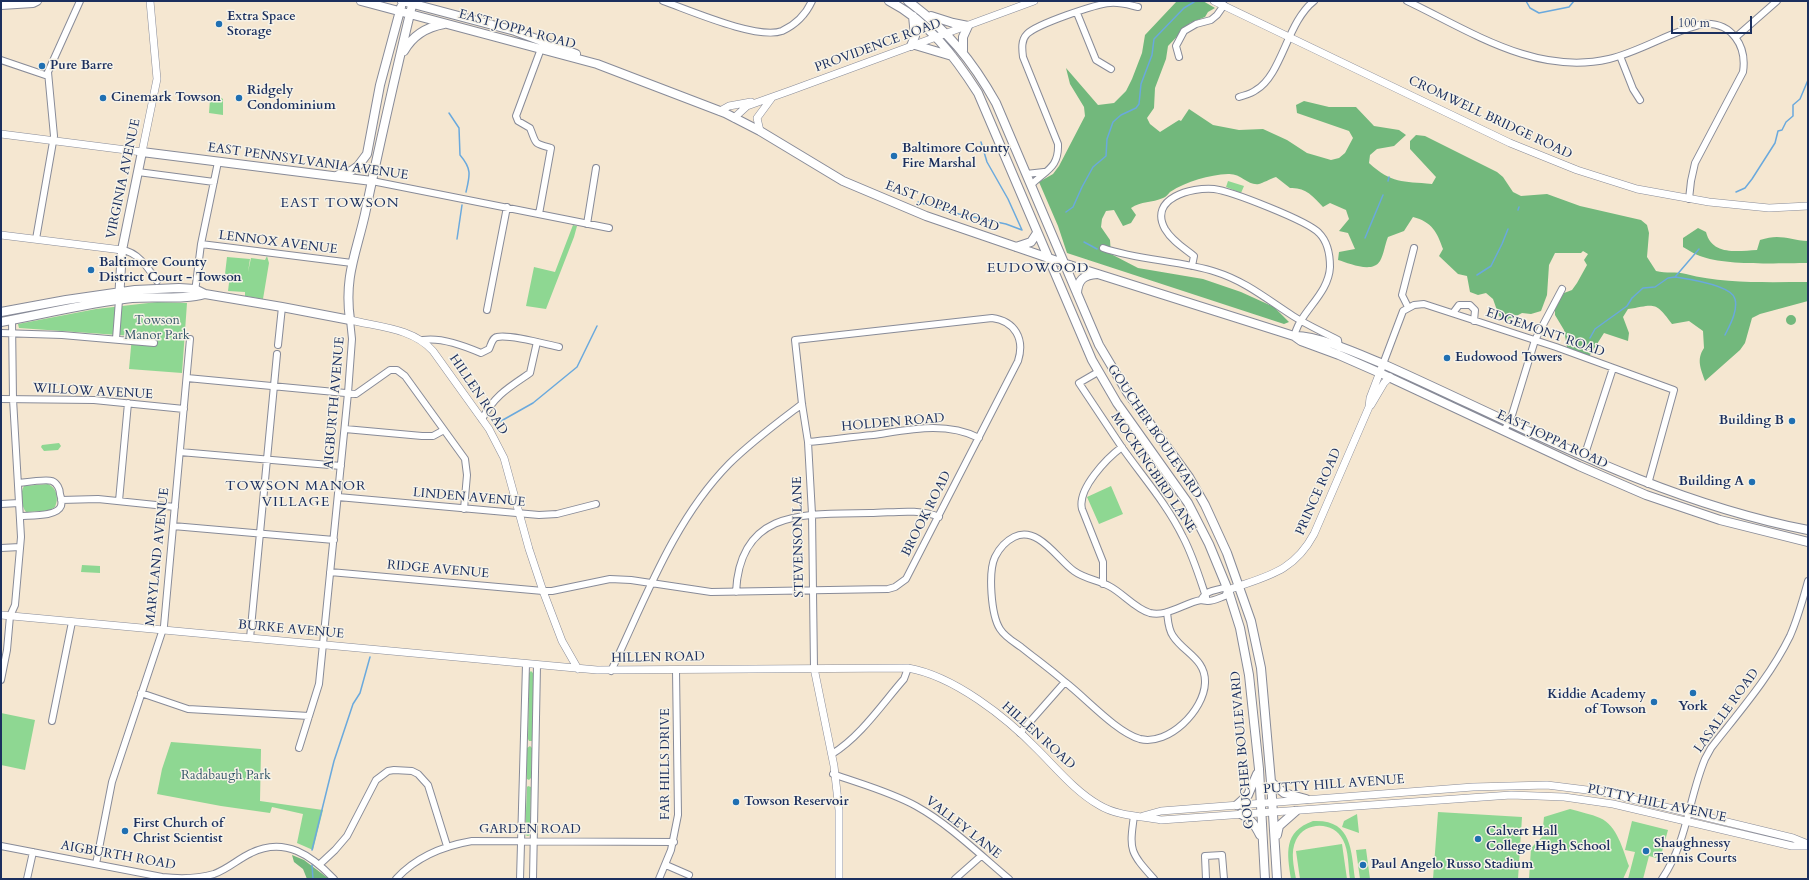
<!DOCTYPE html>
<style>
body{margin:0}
#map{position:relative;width:1809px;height:880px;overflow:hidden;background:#f5e7d1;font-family:Cardo,serif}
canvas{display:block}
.frame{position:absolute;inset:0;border:2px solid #1b2f5e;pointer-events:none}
.scale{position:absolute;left:1671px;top:16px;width:81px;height:18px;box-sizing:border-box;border:2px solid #1b2f5e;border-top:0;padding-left:5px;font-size:12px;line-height:14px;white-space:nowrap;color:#1b2f5e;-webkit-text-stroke:3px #f7f3e8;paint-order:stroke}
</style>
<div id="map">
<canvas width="1809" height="880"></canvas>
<div class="frame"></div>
<div class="scale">100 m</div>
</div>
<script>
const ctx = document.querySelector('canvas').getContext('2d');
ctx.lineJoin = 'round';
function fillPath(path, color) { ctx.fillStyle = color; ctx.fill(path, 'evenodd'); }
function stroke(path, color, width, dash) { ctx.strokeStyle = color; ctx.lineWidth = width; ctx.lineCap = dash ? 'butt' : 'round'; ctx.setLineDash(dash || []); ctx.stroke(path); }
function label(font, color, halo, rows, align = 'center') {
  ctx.font = font + ' Cardo,serif'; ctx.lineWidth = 3; ctx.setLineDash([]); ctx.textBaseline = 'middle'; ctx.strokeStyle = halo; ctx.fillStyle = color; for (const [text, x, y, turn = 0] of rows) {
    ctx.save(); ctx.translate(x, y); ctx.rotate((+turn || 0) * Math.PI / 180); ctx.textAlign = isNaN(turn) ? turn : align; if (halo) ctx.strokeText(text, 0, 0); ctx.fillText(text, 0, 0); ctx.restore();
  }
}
fillPath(new Path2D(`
 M220 97 223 99V115L209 113 210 99 220 100Z
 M1228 181 1244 186 1241 193 1226 187Z
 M573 225 577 226 574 237 546 309 526 306 534 267 555 272Z
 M267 256 269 263 263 299 245 296V292L228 291 230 275 225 274 227 257 250 259 248 272 251 258 265 260Z
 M157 302 187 303 182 373 129 369 132 336 19 328 18 324 96 309Z
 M59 443 61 446 58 450 44 451 41 447 42 445Z
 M48 484C57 488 59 498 55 507L49 511 26 512C21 506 20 492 24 486Z
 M1111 486 1123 514 1099 524 1087 497Z
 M82 565 100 566V573L81 572Z
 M531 671 534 674 532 741H529L528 739 529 673Z
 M1 713 35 720 25 770 1 765Z
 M171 742 261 749 260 801 323 810 313 850 297 843 303 814 272 807 270 813 221 806 157 794 162 769Z
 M530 746 532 748 531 778 529 780 527 779V748Z
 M528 786 531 787 530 835 528 836 525 835 527 787Z
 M1570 809C1580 812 1591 814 1600 818 1617 825 1623 850 1629 866L1623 879H1529L1531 848 1542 837 1544 817Z
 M1438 812 1522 817 1518 879H1433Z
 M1357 814 1359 833 1342 827 1344 821Z
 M1313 821C1352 819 1351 850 1355 879H1350C1348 867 1349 851 1343 840 1334 821 1305 821 1296 840 1290 852 1294 867 1296 879H1291C1287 853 1283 832 1313 821Z
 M1632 821 1668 830 1660 859 1649 856 1643 879H1628L1635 852 1625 850Z
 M1342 844 1347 879H1300L1296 851Z
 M1366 849 1370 879H1360L1356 850Z`), '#8ed792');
fillPath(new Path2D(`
 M1177 1H1203L1215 8 1208 12 1205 17 1190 23 1168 46 1166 59 1155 88 1154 108 1147 118 1150 124 1160 132 1179 120 1181 121 1189 109 1213 125 1239 130 1263 129 1287 140 1307 153 1331 160 1339 158 1345 153 1353 138 1349 131 1297 113 1296 105 1304 101 1329 107H1356L1374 126 1399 130 1406 135 1394 146 1377 149 1370 155 1369 163C1392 184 1402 181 1432 184L1436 177 1410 149V141L1416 135 1425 136 1497 172 1503 177 1513 192 1521 196 1547 194 1580 206 1641 220 1647 225 1649 233 1647 257 1656 271C1666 274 1676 271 1686 274 1724 284 1768 282 1808 282V301L1760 314 1752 318 1745 343 1740 350 1705 381C1701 369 1696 360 1704 348L1703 331 1689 321 1672 324C1655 300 1654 305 1628 309L1623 317 1629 333 1628 341 1604 333 1590 355 1582 356 1567 347 1564 330 1555 315V307L1564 293 1572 290 1577 283 1587 265 1584 260 1588 254 1583 251 1581 253H1555L1549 265 1547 295 1541 311 1531 314 1522 313 1507 321 1499 316 1493 299 1486 293 1478 295 1470 292 1467 276 1458 274 1439 256 1443 249C1437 232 1432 222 1413 217L1404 231 1388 237C1385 244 1384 254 1380 261 1372 274 1349 263 1338 260L1339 252 1355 249 1348 233 1339 231 1349 219 1346 210 1330 203 1323 207C1313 196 1305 187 1290 188L1276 177C1270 179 1263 183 1259 184 1248 186 1241 173 1228 174 1209 175 1187 181 1170 192 1168 194 1166 197 1163 198 1152 203 1141 201 1131 208L1136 215 1131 223 1123 226 1114 210 1106 211 1102 219 1101 227 1110 240 1111 254 1138 268 1203 279 1241 292 1274 307 1289 322 1284 324 1067 253 1058 226 1039 182 1053 174 1059 166 1085 116 1084 107 1070 84 1066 68 1098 105 1114 103 1126 91 1132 79 1142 53 1145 35Z
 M1698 228 1706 232C1712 256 1738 251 1757 250L1760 240C1780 233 1789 240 1808 241V263C1779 263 1725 266 1700 256 1694 254 1689 250 1683 247V238Z
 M1786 320a5 5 0 1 1 10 0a5 5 0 1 1-10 0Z
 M292 855 304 860 329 879H307L303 869 294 862Z`), '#72b87c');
stroke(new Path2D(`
 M1526 1 1530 8 1539 13 1569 7 1574 1
 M449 113 459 128 460 155C472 169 470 175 466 192
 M981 142 987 162 1008 199 1022 230
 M1388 181 1389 177
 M1736 192 1745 188 1752 179 1775 143 1778 131 1782 130 1786 122 1793 116V105L1800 99 1808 80
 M918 202 959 214 1006 224 1022 230
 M1518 210 1519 207
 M1066 212 1073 207 1082 187 1093 167 1106 156 1107 139 1113 122 1121 115 1136 108 1139 104 1141 84 1152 55 1154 39 1184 8 1194 2
 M1365 238 1383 195
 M457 239 462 205
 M1084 242 1097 249
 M1477 275 1491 266 1502 244 1508 229
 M1675 277C1688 279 1732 285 1735 299 1738 311 1730 325 1725 335
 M1590 338 1595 329 1627 306 1632 298 1643 288 1655 287 1668 278 1675 277 1699 249
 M494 425 533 403 577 367 597 326
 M312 850 334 761 353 704 360 693 370 657
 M312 865 313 879`), '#6aa9dd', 1.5);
const minor = new Path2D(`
 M663 1C689 10 757 40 782 31 795 25 806 14 812 1
 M1407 1C1470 31 1536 76 1609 59 1642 51 1671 31 1703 24 1732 22 1747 46 1743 72L1695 163 1691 181 1689 199
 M1077 13 1096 60 1111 69
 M1736 37 1777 1
 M1620 56 1633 89 1640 100
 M1179 57 1176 46 1184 31 1196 24 1211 20 1217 15 1224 5
 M1 60 48 76
 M1239 97C1245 95 1251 94 1256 90 1282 75 1287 22 1314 1
 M138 172 214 182
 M1026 174 1044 172
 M372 181 609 228
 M1031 185C1046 170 1059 168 1058 144L1023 57C1022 49 1021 40 1027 34 1037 24 1096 4 1110 3 1120 2 1129 5 1138 7
 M539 214 551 148C533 143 537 145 530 128L518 121 516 116 542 46
 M587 224 596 168
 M36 239 54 136 48 72 80 1
 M201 244 352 263
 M1103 248C1140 261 1180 260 1216 272 1245 281 1268 300 1293 316 1307 325 1323 332 1338 340L1339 348
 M122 250C138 252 148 268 157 281
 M1192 266 1194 256C1184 248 1172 241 1165 229 1148 198 1192 187 1214 189 1231 191 1308 221 1319 233 1328 242 1330 255 1330 267 1329 288 1312 303 1302 319 1298 324 1296 330 1294 336
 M195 292 201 244 218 162
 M1408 307 1402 295 1414 248
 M487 310 507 207
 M1453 313 1459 305H1470L1475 310 1474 321
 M1 333 62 335 154 343
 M116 339 119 300
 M423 340C441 337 465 346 481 353L489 349C491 345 492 338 497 337 510 334 545 344 559 347
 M278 345 282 307
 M1383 364 1403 311 1414 305 1424 304 1556 347 1674 390 1648 484
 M1098 372 1079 383C1093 404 1107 425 1121 446 1142 476 1167 504 1183 537 1193 556 1199 576 1206 597
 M187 378 356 394 390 370H397L405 376 465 459 467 475 464 509
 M1 399 94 400 184 409
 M482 419C495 395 508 388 530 373L537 342
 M345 429 422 436H433L444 430
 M1504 431 1512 415 1535 340 1562 289
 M808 442C830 440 851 437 873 435 908 430 945 421 979 438
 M180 452 341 466
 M1584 457 1613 368
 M19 483C27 482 46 479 52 481 57 483 60 489 60 494 61 497 62 502 61 506 57 517 30 515 20 516
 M338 497 539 515 557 514 596 504
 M61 500 98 499 175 507
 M119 501 128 403
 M1 504 19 503
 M173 526 334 540
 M1 548 20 547
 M330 572 543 591H552L610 579 631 580 711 592 888 589 895 587 906 579 1018 361C1025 339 1015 321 992 318L795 340 802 404 808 442 812 514 814 668
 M1103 584V562L1082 509C1077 489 1107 458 1122 447
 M736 592C740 508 806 514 870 513 892 513 918 508 939 517
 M1167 612C1168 620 1168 629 1173 636 1184 653 1206 659 1205 683 1204 710 1169 746 1140 739 1116 732 1086 698 1065 682 1051 670 1036 659 1021 647 1014 642 1005 637 1000 629 991 615 988 572 995 557 999 549 1006 541 1014 537 1038 525 1058 560 1074 571 1085 579 1098 580 1109 586 1123 593 1135 609 1150 613 1168 617 1184 603 1201 600 1201 600 1207 601 1208 601 1214 601 1219 598 1225 596L1228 590 1223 588C1213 591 1207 590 1201 600
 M250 638 277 354
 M611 671C645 600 673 521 729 464 751 442 777 423 802 404
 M1 680 7 650 10 616 15 605 21 537 13 399 12 320
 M141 693 188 709 309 716
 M52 721 72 622
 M1020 733 1065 682
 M299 748 319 684 348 393 352 339 350 320
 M832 754C861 736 882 704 904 679L908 668
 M833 774C861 784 891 792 916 806 950 825 979 854 1009 879
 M1134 816C1129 851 1130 852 1154 879
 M1 846 162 877C180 879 197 879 214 874 228 869 238 859 251 853 285 836 312 856 334 879
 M96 864 112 782 164 626 190 339
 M320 864 335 850 347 836 376 780 388 771 394 770 412 771 418 774 428 785 447 846
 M666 865 689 875
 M27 879 33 852
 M396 879C416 857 443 846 472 841L674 842
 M520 879 526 664
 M533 879 537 665
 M659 879 671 850 678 815 676 670
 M955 879 981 856
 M1206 879 1205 856 1222 855 1224 879
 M1662 879C1688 840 1688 800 1705 759L1711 748C1739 712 1770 677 1790 636 1798 618 1803 599 1808 581`);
const tertiary = new Path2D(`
 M1214 1 1510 143 1577 170 1637 189 1709 202 1769 208 1808 206
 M720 111 729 106 751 102
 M734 118 747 106 792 90 1034 1
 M760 131 757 118 771 99
 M1 134 142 152 157 79 150 1
 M1 235 122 250
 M350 320C378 327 413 328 433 351L489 429 504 458 529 549 543 591 562 641 578 669
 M1371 405 1384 383 1390 377
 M1228 590C1266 576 1293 573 1314 534L1369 407 1370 398 1383 364
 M1 615 597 670 908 668C954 676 1006 717 1038 750 1057 769 1076 792 1099 805 1117 816 1140 816 1161 820L1511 795 1564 797 1613 804 1792 846H1808
 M814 668 834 766 839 810V879
 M1143 816 1161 811 1473 787 1547 785 1603 792 1793 838 1808 844`);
const secondary = new Path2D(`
 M361 1 597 64 725 113 760 131 843 181 926 216 1063 263 1294 336C1317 335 1361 355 1383 364 1522 426 1657 501 1808 530
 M402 1 515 31 576 54
 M889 1C928 21 955 57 978 93L1092 360 1117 403 1188 503 1209 544 1228 590 1240 628 1249 675 1259 769 1265 879
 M908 1C947 30 972 60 996 103L1099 345 1127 392 1189 477 1205 505 1227 553 1251 621 1261 668 1271 782 1277 879
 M1 5 33 3 37 1
 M931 16 953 23 968 26 963 37V51
 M915 45 952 56
 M911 46 915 36 913 16
 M404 51C413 35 427 27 444 24
 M338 175 351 171 358 166 367 154 380 85 401 7
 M1016 247 1031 242 1037 233
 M1077 293C1078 280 1083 275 1097 274
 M119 300 122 250 142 152 372 181
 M1 312 66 300 135 290 179 288 195 289 205 294 282 307 350 320C344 277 356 254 365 214 380 142 396 72 413 1
 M1 322C44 314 88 303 132 298 154 296 185 300 205 294
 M1294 336 1301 341 1339 355 1380 373 1579 466 1646 495 1720 520 1808 542
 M1271 782 1284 793 1306 799
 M1237 805 1248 795 1257 774
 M1241 814C1251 819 1255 825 1260 835
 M1277 835 1279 826 1296 811`);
stroke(minor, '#888b98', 8);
stroke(tertiary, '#888b98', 8);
stroke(secondary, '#888b98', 10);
stroke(minor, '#fff', 6);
stroke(tertiary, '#fff', 7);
stroke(secondary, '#fff', 8);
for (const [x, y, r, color] of [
 [219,24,4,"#1f6fb2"],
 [42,66,4,"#1f6fb2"],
 [103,98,4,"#1f6fb2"],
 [239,98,4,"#1f6fb2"],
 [894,156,4,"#1f6fb2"],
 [91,270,4,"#1f6fb2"],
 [1447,358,4,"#1f6fb2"],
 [1792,421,4,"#1f6fb2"],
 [1752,482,4,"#1f6fb2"],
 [1693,693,4,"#1f6fb2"],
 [1654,702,4,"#1f6fb2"],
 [736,802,4,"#1f6fb2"],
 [125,831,4,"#1f6fb2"],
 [1478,839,4,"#1f6fb2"],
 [1646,851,4,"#1f6fb2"],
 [1363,865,4,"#1f6fb2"]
]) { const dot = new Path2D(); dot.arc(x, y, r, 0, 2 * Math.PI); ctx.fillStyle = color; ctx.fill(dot); stroke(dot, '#f7f3e8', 1.5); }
label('bold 13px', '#1b2f5e', '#f7f3e8', [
 ["Extra Space",227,17],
 ["Storage",227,32],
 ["Pure Barre",50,66],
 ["Ridgely",247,91],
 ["Condominium",247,106],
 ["Cinemark Towson",111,98],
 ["Baltimore County",902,149],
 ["Fire Marshal",902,164],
 ["Baltimore County",99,263],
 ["District Court - Towson",99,278],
 ["Eudowood Towers",1455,358],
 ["Building B",1784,421,"right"],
 ["Building A",1744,482,"right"],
 ["Kiddie Academy",1646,695,"right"],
 ["of Towson",1646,710,"right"],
 ["York",1693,707,"center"],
 ["Towson Reservoir",744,802],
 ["First Church of",133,824],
 ["Christ Scientist",133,839],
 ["Calvert Hall",1486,832],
 ["College High School",1486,847],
 ["Shaughnessy",1654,844],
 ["Tennis Courts",1654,859],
 ["Paul Angelo Russo Stadium",1371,865]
], 'left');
label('13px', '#1b2f5e', '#f7f3e8', [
 ["EAST JOPPA ROAD",517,30,15],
 ["PROVIDENCE ROAD",878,46,-20],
 ["CROMWELL BRIDGE ROAD",1490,118,25],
 ["EAST PENNSYLVANIA AVENUE",308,162,8],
 ["VIRGINIA AVENUE",124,179,-78],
 ["EAST JOPPA ROAD",942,207,21],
 ["LENNOX AVENUE",278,243,7],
 ["EDGEMONT ROAD",1545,333,19],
 ["WILLOW AVENUE",93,392,3],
 ["HILLEN ROAD",478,395,56],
 ["AIGBURTH AVENUE",335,403,-85],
 ["HOLDEN ROAD",893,423,-5],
 ["GOUCHER BOULEVARD",1154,432,56],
 ["EAST JOPPA ROAD",1552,440,25],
 ["MOCKINGBIRD LANE",1153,473,56],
 ["PRINCE ROAD",1319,492,-66],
 ["LINDEN AVENUE",469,498,5],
 ["BROOK ROAD",927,514,-63],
 ["STEVENSON LANE",799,537,-91],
 ["MARYLAND AVENUE",158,557,-84],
 ["RIDGE AVENUE",438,570,5],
 ["BURKE AVENUE",291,630,5],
 ["HILLEN ROAD",658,658,-1],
 ["LASALLE ROAD",1727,711,-54],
 ["HILLEN ROAD",1038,736,42],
 ["GOUCHER BOULEVARD",1243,750,-95],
 ["FAR HILLS DRIVE",666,764,-90],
 ["PUTTY HILL AVENUE",1334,785,-4],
 ["PUTTY HILL AVENUE",1657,804,12],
 ["VALLEY LANE",963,828,38],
 ["GARDEN ROAD",530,830],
 ["AIGBURTH ROAD",118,856,10]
]);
label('13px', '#38596b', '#f7f3e8', [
 ["Towson",157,321],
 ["Manor Park",157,336],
 ["Radabaugh Park",226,776]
]);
ctx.letterSpacing = '1px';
label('14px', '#1b2f5e', '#f7f3e8', [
 ["EAST TOWSON",340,204],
 ["EUDOWOOD",1038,269],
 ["TOWSON MANOR",296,487],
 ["VILLAGE",296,503]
]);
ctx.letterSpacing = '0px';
</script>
